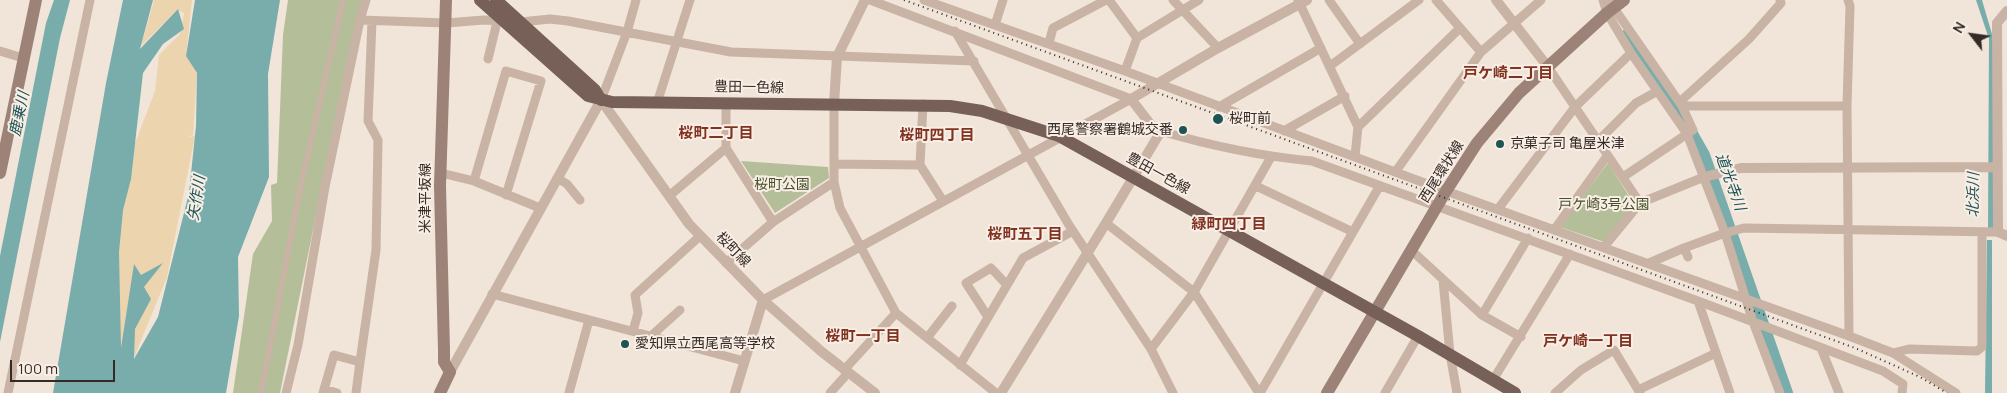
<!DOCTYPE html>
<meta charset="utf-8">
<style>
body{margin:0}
#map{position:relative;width:2007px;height:393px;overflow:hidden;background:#f1e4d9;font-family:Manrope,sans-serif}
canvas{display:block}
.north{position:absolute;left:1947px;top:10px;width:50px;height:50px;-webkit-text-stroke:4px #f9eee5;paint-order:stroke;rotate:300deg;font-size:14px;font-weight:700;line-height:20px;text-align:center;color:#342a26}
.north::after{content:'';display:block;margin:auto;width:18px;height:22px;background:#342a26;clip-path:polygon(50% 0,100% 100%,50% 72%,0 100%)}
.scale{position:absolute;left:10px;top:360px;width:105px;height:22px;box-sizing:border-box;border:2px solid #342a26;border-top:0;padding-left:6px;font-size:15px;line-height:18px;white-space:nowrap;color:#342a26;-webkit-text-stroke:4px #f9eee5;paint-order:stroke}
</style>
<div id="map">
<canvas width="2007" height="393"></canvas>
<div class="north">N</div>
<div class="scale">100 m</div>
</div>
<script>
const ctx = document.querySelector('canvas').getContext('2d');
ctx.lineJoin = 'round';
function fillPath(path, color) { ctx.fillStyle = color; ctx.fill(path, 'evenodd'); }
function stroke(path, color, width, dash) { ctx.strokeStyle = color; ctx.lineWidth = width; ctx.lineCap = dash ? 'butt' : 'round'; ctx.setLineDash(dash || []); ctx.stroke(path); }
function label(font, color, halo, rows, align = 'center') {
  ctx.font = font + ' Manrope,"Noto Sans JP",sans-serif'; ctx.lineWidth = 4; ctx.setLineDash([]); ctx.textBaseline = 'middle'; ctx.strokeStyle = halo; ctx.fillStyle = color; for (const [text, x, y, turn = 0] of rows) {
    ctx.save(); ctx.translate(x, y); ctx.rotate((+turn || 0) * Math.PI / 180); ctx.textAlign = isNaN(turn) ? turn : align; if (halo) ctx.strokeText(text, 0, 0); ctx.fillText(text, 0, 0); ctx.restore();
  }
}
fillPath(new Path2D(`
 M288 0H364L315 220 280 393H233L253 254 272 221 271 185 277 183 283 35Z
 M741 161 828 167 829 178 775 213Z
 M1608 163 1634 204 1604 242 1560 227Z`), '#b4bf99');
fillPath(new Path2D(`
 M154 0H192L186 56 197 73 193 135 188 137 195 136 167 277 120 392 104 290 134 146 155 91 159 55 180 34 184 13 177 10 141 46Z`), '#ecd4af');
fillPath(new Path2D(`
 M54 0H70L60 38 0 342V256L46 23Z
 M123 0H153L140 49 178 9 184 29 163 44 143 73 131 179 123 210 119 252 121 348 134 264 141 275 163 263 144 287 151 299 135 329 134 359 158 317 189 193 196 126 197 73 186 56 195 0H280L268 74 269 177 238 257 239 316 226 393H53L106 83Z
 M1976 0H1982L1994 41 1993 228H1988L1989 39Z
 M1987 240H1992V393H1985Z`), '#78adac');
stroke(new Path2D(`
 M1628 34 1658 82 1678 109 1704 155 1787 393`), '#78adac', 12);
stroke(new Path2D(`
 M261 393 300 189 343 0`), '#c8b3a5', 6);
stroke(new Path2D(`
 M870 0 1131 99
 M924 0 1125 71 1446 191 1849 336 1893 353 1956 393
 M1109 0 1137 38
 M1173 0 1218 48
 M1298 0 1358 127 1355 156
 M1329 0 1360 44
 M1436 0 1481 52
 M1603 0 1607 13 1631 53 1687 134 1725 233 1753 322 1780 393
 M1612 0 1614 8 1682 106H1847
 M1848 0 1850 6 1847 106 1849 336
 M360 20 446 23 484 20 521 22 550 19 568 21 731 52 974 61
 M995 25 1003 0
 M955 31 1069 225 1151 349 1173 393
 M1049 43 1053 28 1106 0
 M0 51 23 58
 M488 59 497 22
 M1330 66 1419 0
 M1548 67 1640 203
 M1125 71 1137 38 1199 0
 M601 100 627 32 636 0
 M657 103 690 0
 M726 103V148L773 222
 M834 104V182L840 208 896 313 996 393
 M923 104 920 165 943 201
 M1219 107 1321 48
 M1358 127 1460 28
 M1161 131C1211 146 1260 156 1312 161L1698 301 1730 393
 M1284 131 1345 96
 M1599 140 1636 103 1656 92
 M834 164 920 165
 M1396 171 1481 52 1541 0
 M441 173 474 181 540 208
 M1623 177 1693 130 1682 106 1683 99 1749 39 1781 3 1780 0
 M557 178 567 184 580 200
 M474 181 506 71 541 81 506 195
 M1256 186 1353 232
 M669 196 726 148
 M1498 209 1575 107 1631 53
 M1106 223 1194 292 1259 393
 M1554 230 1607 156
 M1604 247 1640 203 1704 177
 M1411 250 1482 315 1521 337
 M1688 257 1684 248 1725 233 1744 228 1998 232
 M726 263 773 222 834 182
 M1649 263 1684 248
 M1443 280 1450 354 1457 393
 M492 294 744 361
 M763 300 1131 99
 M1698 301 1883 371 1903 384 1902 393
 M1482 315 1528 238
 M988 317 966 283 991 268 1007 285
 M633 331 638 313 635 295 700 236
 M651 336 680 310
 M927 338 952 306
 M1821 348 1839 393
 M1151 349 1194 292 1271 157
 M1893 353 1909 349 1977 351 1982 347V233
 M960 365 1023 258 1073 231
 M844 370 896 313
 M1493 380 1570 254
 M324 389 337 393
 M1638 390 1716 353
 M8 393 90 0
 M286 393 298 345 325 187 360 20 366 0
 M323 393 334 355 360 362 376 250 378 140 368 121 372 21
 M356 393 360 362
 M569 393 589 320
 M830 393 848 373
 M1260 393 1379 187
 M1385 393 1418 336
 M1555 393 1581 370 1614 350 1640 393`), '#c8b3a5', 9);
stroke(new Path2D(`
 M1496 0 1548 67
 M2007 11 1997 23 1998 232 2007 236
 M834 104 837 57 865 0
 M1704 177 1741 168 1997 167
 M450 372 601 100 689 224 763 300 822 352 875 393
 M735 393 763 300
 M1001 393 1106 223 1161 131 1151 125 1131 99 1218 48 1307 0`), '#c8b3a5', 10);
stroke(new Path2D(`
 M0 173 36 0
 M440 393 450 372 444 362V351L440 186 446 0
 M1327 393 1446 191 1477 143 1519 93 1607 13 1624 0`), '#9c8277', 12);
stroke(new Path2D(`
 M480 0 588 96 612 102 950 106 982 111 1059 136 1418 336 1515 393
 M496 0 595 90 601 100`), '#766057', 12);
stroke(new Path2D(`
 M904 0 1855 348 1920 377 1947 393`), '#342a26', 2, [1, 4]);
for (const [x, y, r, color] of [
 [1218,119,6,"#1d5454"],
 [1183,130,5,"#1d5454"],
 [1500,144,5,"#1d5454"],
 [625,344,5,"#1d5454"]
]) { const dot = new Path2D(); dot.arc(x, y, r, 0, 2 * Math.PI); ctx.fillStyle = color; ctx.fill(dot); stroke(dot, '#f9eee5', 2); }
label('14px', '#342a26', '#f9eee5', [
 ["豊田一色線",749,88,1],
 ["西尾環状線",1442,172,-58],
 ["豊田一色線",1158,174,29],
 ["米津平坂線",426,198,-90],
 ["桜町線",733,250,46]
]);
label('14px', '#342a26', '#f9eee5', [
 ["桜町前",1229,119],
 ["西尾警察署鶴城交番",1173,130,"right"],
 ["京菓子司 亀屋米津",1510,144],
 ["愛知県立西尾高等学校",635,344]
], 'left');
label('14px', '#45522b', '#f9eee5', [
 ["桜町公園",782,185],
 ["戸ケ崎3号公園",1604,205]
]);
label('bold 15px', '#813321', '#f9eee5', [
 ["戸ケ崎二丁目",1508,74],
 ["桜町二丁目",716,134],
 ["桜町四丁目",937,136],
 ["緑町四丁目",1229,225],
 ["桜町五丁目",1025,235],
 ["桜町一丁目",863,337],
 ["戸ケ崎一丁目",1588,342]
]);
label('italic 15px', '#1d5454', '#f9eee5', [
 ["鹿乗川",20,114,-78],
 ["道光寺川",1730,182,70],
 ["北浜川",1974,195,-89],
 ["矢作川",197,198,-81]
]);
</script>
